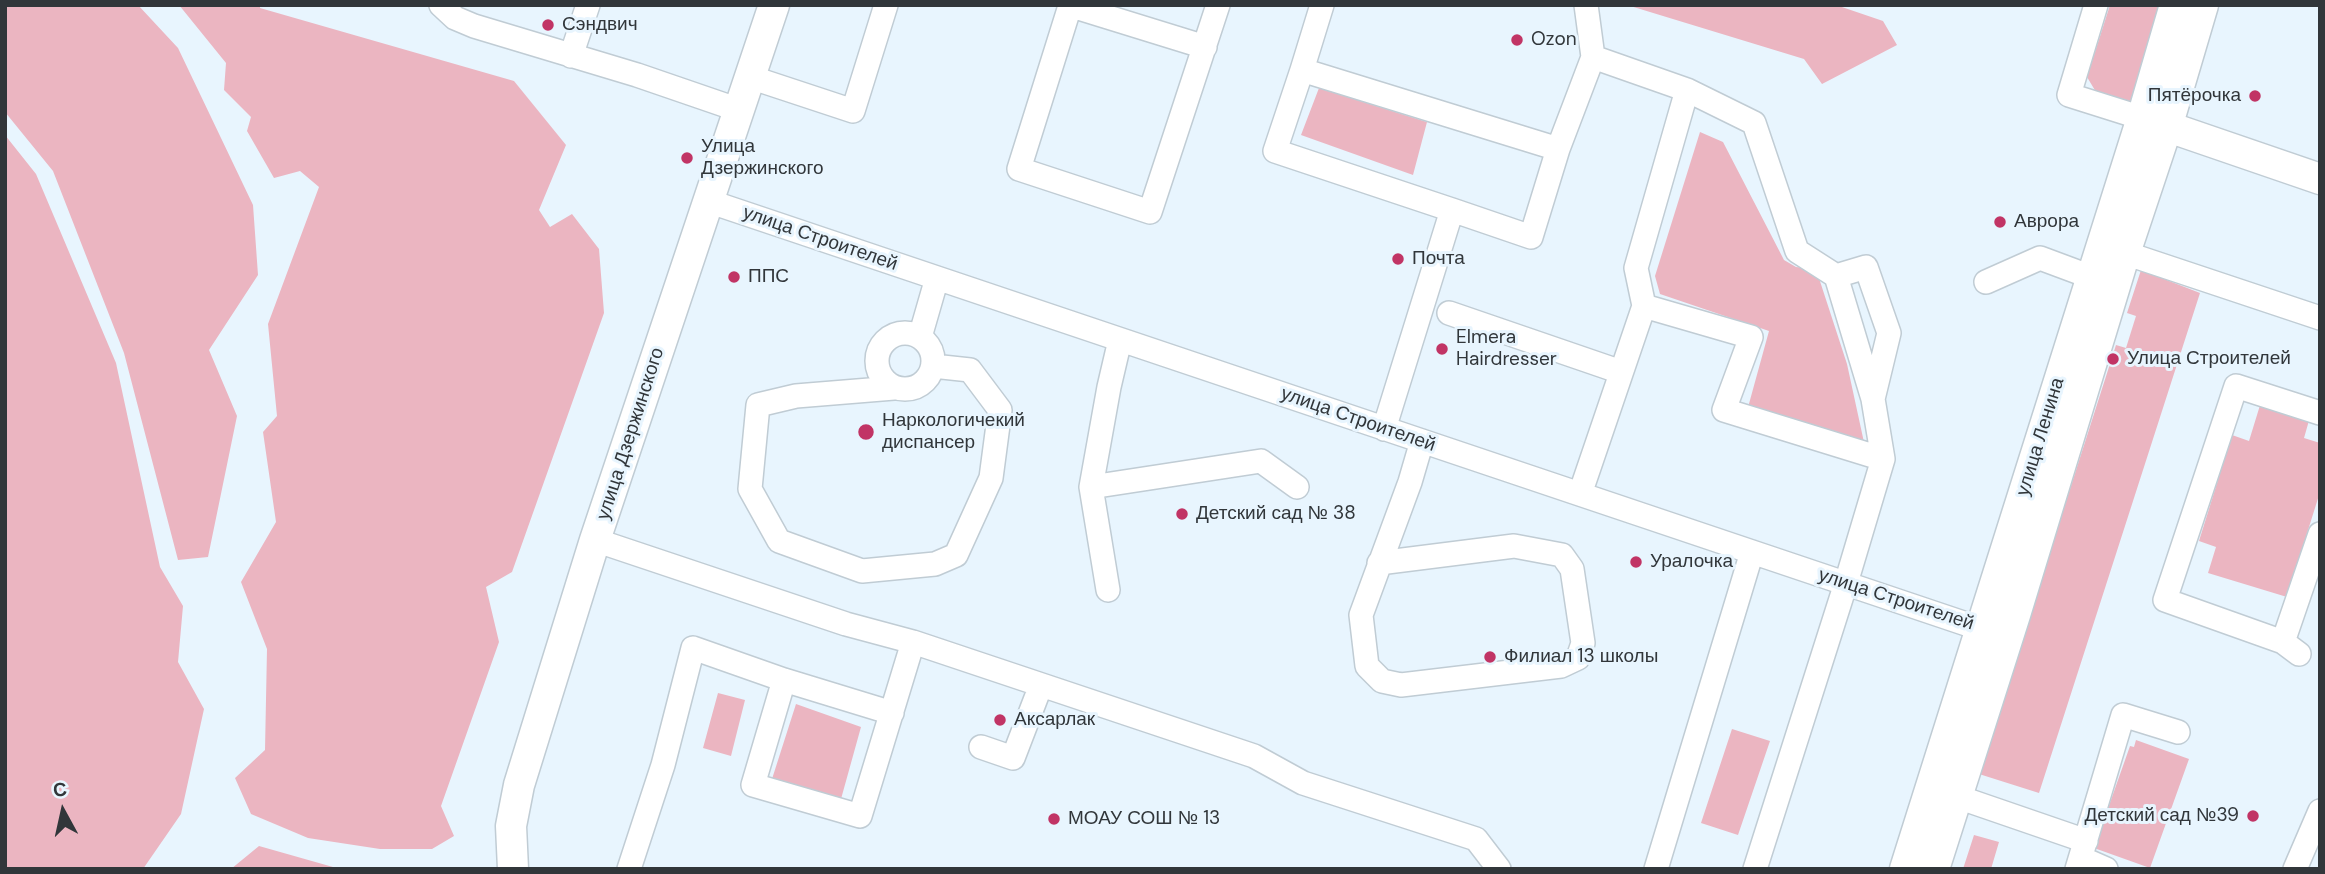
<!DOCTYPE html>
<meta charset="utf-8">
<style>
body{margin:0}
#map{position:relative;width:2325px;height:874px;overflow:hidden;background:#e8f5fe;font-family:"DM Sans",sans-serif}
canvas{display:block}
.frame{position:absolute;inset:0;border:7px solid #31363a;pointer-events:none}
.north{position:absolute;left:28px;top:776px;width:70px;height:70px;-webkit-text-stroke:5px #e8f5fe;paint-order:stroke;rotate:352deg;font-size:19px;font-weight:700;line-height:28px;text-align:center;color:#31363a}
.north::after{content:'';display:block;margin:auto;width:24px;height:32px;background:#31363a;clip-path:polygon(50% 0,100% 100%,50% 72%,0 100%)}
</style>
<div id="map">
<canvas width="2325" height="874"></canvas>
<div class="frame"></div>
<div class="north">С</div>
</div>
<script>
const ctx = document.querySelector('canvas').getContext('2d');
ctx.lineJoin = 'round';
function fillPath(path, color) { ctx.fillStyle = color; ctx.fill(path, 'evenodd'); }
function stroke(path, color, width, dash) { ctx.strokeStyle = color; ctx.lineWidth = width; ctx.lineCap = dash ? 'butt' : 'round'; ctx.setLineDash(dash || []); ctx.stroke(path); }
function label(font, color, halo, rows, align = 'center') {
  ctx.font = font + ' "DM Sans",sans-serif'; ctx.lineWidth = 6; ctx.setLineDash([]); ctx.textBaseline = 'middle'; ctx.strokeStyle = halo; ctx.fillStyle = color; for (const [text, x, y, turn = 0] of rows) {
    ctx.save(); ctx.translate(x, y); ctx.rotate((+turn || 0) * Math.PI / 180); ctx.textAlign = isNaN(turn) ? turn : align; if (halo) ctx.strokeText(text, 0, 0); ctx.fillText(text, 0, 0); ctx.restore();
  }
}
fillPath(new Path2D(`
 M5 5H138L178 48 253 205 258 275 209 350 237 416 208 557 178 560 124 353 53 171 5 112Z
 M179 5H260V8L514 81 566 145 539 210 550 227 572 214 599 249 604 313 512 572 486 587 499 642 441 806 454 836 432 849H380L308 838 251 814 235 778 265 750 267 649 241 582 276 522 263 432 277 416 268 324 319 187 300 171 274 178 247 131 251 117 224 90 226 63Z
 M1627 5H1836L1883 21 1897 45 1822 84 1804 59Z
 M2110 5H2164L2132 102H2123L2096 92 2087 77Z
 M1319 88 1427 122 1413 175 1301 135Z
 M1700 132 1723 142 1784 260 1796 267 1816 269 1847 364 1865 447 1747 411 1769 331 1660 294 1655 276Z
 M5 135 36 174 116 363 160 567 183 606 178 662 204 709 181 814 143 869H5Z
 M2141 270 2200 293 2039 793 1979 774 2116 345 2126 348 2136 316 2127 313Z
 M2261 402 2310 417 2304 438 2320 443V492L2287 597 2208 573 2216 547 2199 541 2232 435 2249 441Z
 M718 693 745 700 731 756 703 748Z
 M796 704 861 727 841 799 772 779Z
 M1732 729 1770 741 1738 835 1701 823Z
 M2136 740 2189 759 2150 868 2094 848 2130 746 2134 747Z
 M1974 835 1999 842 1991 869H1963Z
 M259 846 340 869H231Z`), '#ebb5c1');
const minor = new Path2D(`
 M441 5 455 18 474 26 637 75 739 110
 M1069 5 1205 47
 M2096 5 2069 95 2142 118
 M1070 6 1019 169 1150 212 1218 5
 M571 56 588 5
 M1593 57 1687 90 1754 123 1797 251 1836 276 1873 399 1883 459 1846 583 1755 869
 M1302 70 1322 5
 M750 77 853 111 886 5
 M708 201 1996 634
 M1452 210 1275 151 1302 70 1558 149
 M2125 253 2320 318
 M1836 276 1866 267 1889 333 1873 399
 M1986 282 2040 258 2091 277
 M1644 306 1751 337 1724 410 1883 459
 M1449 313 1621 372
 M877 361a28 28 0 1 1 56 0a28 28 0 1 1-56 0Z
 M920 337 937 278
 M894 388 796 396 758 405 750 489 779 541 862 571 935 564 956 555 991 478 1000 410 970 370 933 366
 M1384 429 1452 210 1531 237 1558 149 1593 57 1586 5
 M1091 487 1261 461 1297 487
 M1580 494 1644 306 1636 268 1687 90
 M595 540 846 624 913 642 860 816 753 785 784 680
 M1379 563 1514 546 1562 555 1572 569 1583 643 1578 658 1561 666 1401 685 1382 681 1367 666 1361 615 1410 482 1422 441
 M1108 590 1091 487 1109 387 1120 340
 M913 642 1254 756 1303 783 1476 839 1499 869
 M2283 642 2320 534
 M2299 654 2283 642 2165 600 2236 386 2320 413
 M981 747 1013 758 1041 685
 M1958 797 2086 841
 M2081 858 2106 869
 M629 869 663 765 693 648 784 680 892 713
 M1656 869 1752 552
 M2077 869 2123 715 2178 732
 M2295 869 2320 811`);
const major = new Path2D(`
 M2148 120 2320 179
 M513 869 511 826 519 785 595 540 774 5
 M1905 869 2142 118 2175 5
 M1934 869 2015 615 2125 253 2167 127 2203 5`);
stroke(minor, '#c0ccd4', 26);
stroke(major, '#c0ccd4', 33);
stroke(minor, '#fff', 23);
stroke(major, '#fff', 30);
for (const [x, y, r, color] of [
 [548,25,7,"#c13465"],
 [1517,40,7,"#c13465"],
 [2255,96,7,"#c13465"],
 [687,158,7,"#c13465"],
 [2000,222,7,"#c13465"],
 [1398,259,7,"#c13465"],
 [734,277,7,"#c13465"],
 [1442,349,7,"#c13465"],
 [2113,359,7,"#c13465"],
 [866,432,9,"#c13465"],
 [1182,514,7,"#c13465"],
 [1636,562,7,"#c13465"],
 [1490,657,7,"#c13465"],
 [1000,720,7,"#c13465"],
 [2253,816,7,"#c13465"],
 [1054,819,7,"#c13465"]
]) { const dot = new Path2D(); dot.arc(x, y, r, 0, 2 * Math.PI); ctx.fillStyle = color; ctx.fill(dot); stroke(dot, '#e8f5fe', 2.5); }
label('19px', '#31363a', '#e8f5fe', [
 ["Сэндвич",562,25],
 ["Ozon",1531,40],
 ["Пятёрочка",2241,96,"right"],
 ["Улица",701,147],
 ["Дзержинского",701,169],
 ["Аврора",2014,222],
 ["Почта",1412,259],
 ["ППС",748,277],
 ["Elmera",1456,338],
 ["Hairdresser",1456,360],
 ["Улица Строителей",2127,359],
 ["Наркологичекий",882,421],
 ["диспансер",882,443],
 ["Детский сад № 38",1196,514],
 ["Уралочка",1650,562],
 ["Филиал 13 школы",1504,657],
 ["Аксарлак",1014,720],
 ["Детский сад №39",2239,816,"right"],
 ["МОАУ СОШ № 13",1068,819]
], 'left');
label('19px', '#31363a', '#e8f5fe', [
 ["улица Строителей",820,239,19],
 ["улица Строителей",1358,420,19],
 ["улица Дзержинского",631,434,-72],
 ["улица Ленина",2041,437,-73],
 ["улица Строителей",1896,600,18]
]);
</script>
